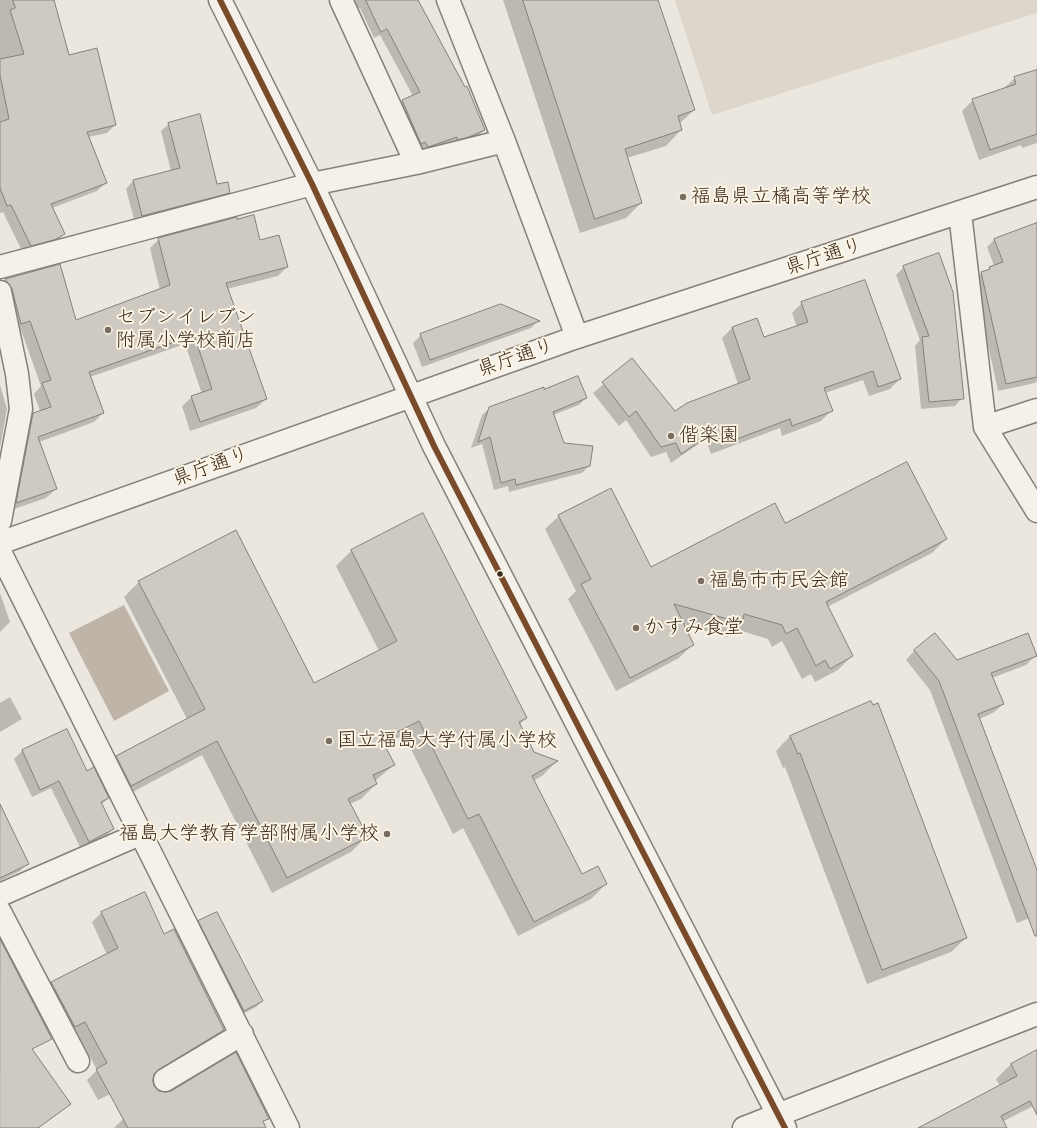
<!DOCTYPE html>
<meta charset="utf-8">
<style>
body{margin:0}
canvas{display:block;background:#ebe7de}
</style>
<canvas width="1037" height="1128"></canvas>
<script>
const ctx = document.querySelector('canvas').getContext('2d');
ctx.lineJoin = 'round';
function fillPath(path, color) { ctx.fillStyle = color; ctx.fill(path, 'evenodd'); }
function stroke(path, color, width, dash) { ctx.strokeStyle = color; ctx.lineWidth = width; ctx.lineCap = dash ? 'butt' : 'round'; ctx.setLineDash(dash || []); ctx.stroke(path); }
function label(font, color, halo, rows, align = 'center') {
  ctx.font = font + ' Caveat,"Klee One",sans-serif'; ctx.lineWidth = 4; ctx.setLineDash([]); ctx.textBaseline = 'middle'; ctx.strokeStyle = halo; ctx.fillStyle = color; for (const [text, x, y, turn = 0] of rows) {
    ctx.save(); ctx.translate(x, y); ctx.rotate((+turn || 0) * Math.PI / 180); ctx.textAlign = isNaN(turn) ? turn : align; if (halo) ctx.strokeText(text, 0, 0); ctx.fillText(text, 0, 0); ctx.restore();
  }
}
fillPath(new Path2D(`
 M675 0H1037V13L712 115Z`), '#ddd6ca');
fillPath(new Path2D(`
 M124 605 169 691 114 721 69 633Z`), '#beb5a8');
fillPath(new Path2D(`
 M0 0H54L53 1 68 56 115 125 107 133 88 137 106 183 97 191 52 208 64 234 56 242 23 253 3 212 0 213Z
 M349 0H407L484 130 477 137 421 153 395 108 402 101 413 96 380 35 374 38 360 8 355 11Z
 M503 0H657L694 110 679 124 681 130 666 146 627 158 641 203 626 218 580 233Z
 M1037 71V143L1022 148 1021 145 979 160 962 111 973 100 1003 89 1015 78Z
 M169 124 216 185 229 192 222 200 135 223 126 189 133 181 171 171 161 131Z
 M1037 224V381L1035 383 998 391 974 281 982 273 994 266 987 247 995 239Z
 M159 239 260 242 287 267 278 276 227 289 266 399 256 408 190 431 182 406 192 397 202 394 185 344 90 377 103 413 94 422 39 442 56 489 46 498 8 511 24 423 34 414 40 411 34 394 41 386 21 330 12 333 0 287 8 279 75 321 160 290 150 248Z
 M904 267 962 398 955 406 921 409 915 346 920 340 896 275Z
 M802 303 900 379 890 389 869 396 863 380 825 393 831 411 821 421 782 436 780 428 711 454 706 439 671 463 666 452 651 457 626 420 619 426 593 393 632 360 674 413 738 384 722 338 732 328 757 319 763 338 797 327 792 313Z
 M538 321 531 328 422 367 413 343 421 335Z
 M0 385 7 409 0 448Z
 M544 390 586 398 579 405 553 415 563 444 590 465 582 473 509 492 508 486 494 490 482 444 471 448 482 415 490 408Z
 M423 514 526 718 519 725 533 752 556 762 542 776 533 781 581 875 606 884 591 899 518 936 463 828 453 834 404 735 384 745 394 765 375 781 376 784 361 799 350 804 366 837 351 852 272 893 202 755 116 801 101 772 116 756 187 719 124 597 139 582 314 685 379 651 336 566 351 551Z
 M559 516 651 568 785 524 946 539 932 553 827 607 852 656 838 670 815 682 811 674 802 679 782 641 772 647 768 639 735 629 727 637 683 624 693 644 679 658 616 691 568 599 576 591 545 529Z
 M0 593 10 622 0 632Z
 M915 650 957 661 1035 656 1026 665 992 678 1003 704 993 713 979 719 1037 873V915L1017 923 930 690 906 660Z
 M10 697 22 719 0 732V703Z
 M67 731 86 772 108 798 101 805 113 829 105 837 81 849 51 788 32 797 14 759 22 751Z
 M790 736 966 938 951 952 867 984 785 767 783 768 776 751Z
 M0 817 28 863 20 871 0 881Z
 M102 912 163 935 223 1030 213 1040 147 1080 145 1077 98 1100 87 1080 97 1070 76 1031 71 1033 42 992 51 983 107 955 92 922Z
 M199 922 262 1001 256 1007 237 1017 192 928Z
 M1037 1051V1104L1002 1122 1006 1128H920L1000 1086 996 1079 1011 1064Z
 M0 1094 70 1104 39 1128H0Z
 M267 1118 263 1123 265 1128H114L123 1119Z`), '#0003');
const building = new Path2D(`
 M13 0H54L69 55 97 48 116 125 87 132 107 183 51 204 65 234 54 240 31 246 11 205 7 206 0 188V122L9 119 0 75V59L24 54 10 10 15 8Z
 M366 0H418L465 87 467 86 485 130 469 137 458 140 457 137 428 147 425 142 421 144 402 100 420 92 387 29 381 32Z
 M523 0H658L695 110 678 116 682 130 625 149 642 203 595 219Z
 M1037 70V134L990 150 972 99 1016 84 1014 77Z
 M200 114 217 184 228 182 230 193 142 216 133 180 180 168 168 123Z
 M254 215 260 240 279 235 288 267 226 283 267 399 200 422 191 396 212 389 194 335 89 372 104 413 38 437 57 489 16 503 33 413 51 407 42 383 51 380 30 321 21 324 12 289 5 279 60 264 76 320 170 285 158 238 237 217V219Z
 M1037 223V377L1006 384 981 272 990 269 989 267 1003 262 994 239Z
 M939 253 953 292 964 399 929 402 922 337 929 336 903 266Z
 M865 280 901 379 878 387 873 371 824 388 833 411 792 426 790 419 721 445 716 430 681 454 676 443 661 447 636 411 629 417 602 382 632 358 675 411 687 403 750 379 732 327 757 318 764 337 808 322 801 302Z
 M501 304 540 321 430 360 420 334Z
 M578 376 587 398 553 412 564 443 593 446 590 466 516 485 515 479 501 483 490 437 478 442 489 407 544 387V389Z
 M907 462 947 539 826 602 853 656 830 669 825 660 816 666 797 628 786 634 782 625 744 614 742 623 674 604 694 645 630 678 581 584 591 579 558 515 611 488 651 567 775 503 785 523Z
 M423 513 527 718 519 722 534 752 558 761 532 776 582 874 598 866 607 884 534 922 479 814 468 819 419 721 382 740 395 765 373 775 377 784 348 799 368 837 287 878 217 741 131 786 116 756 205 709 138 581 236 530 314 683 397 641 351 550Z
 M935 633 957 660 1028 633 1037 656 991 673 1004 704 978 714 1037 870V936H1035L939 681 914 650Z
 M871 701 873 705 878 703 967 938 882 970 800 753 798 754 790 736Z
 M67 729 87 771 94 767 109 798 101 802 114 829 89 842 59 781 40 790 22 750Z
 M0 804 29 864 0 878Z
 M145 892 164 934 174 929 224 1030 158 1070 154 1074 153 1081 154 1086 159 1091 166 1092 171 1091 236 1052 269 1119 263 1121 266 1128H128L96 1069 107 1063 85 1022 75 1027 51 982 118 948 101 912Z
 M217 912 263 1001 244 1011 198 921Z
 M0 939 52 1039 32 1049 71 1104 38 1128H0Z
 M1037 1050V1115L1030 1101 1001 1116 1007 1128H918L1017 1076 1011 1064Z`);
fillPath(building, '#cecac2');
stroke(building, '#858079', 1);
const minor = new Path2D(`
 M341 0 416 163
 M448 0 504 141 577 337
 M960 213 985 427 1037 511
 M0 267 312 184 416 163 504 141
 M0 292 17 374 21 409 0 521
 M985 427 1037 410
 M0 552 288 1128
 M0 895 142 833
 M0 912 78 1061
 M165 1080 242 1034
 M744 1128 1037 1014`);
const tertiary = new Path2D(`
 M220 0 312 184 434 446 785 1128
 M0 543 577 337 1037 187`);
stroke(minor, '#858079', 25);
stroke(tertiary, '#858079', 25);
stroke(minor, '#f4f0ea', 22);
stroke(tertiary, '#f4f0ea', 22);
stroke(new Path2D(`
 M220 0 312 184 434 446 785 1128`), '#7a4b2a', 6);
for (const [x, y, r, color] of [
 [683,197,4,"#796c61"],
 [108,330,4,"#796c61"],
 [671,436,4,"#796c61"],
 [500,574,3.5,"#3b2a1e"],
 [701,581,4,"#796c61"],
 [636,628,4,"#796c61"],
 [329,741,4,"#796c61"],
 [387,834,4,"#796c61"]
]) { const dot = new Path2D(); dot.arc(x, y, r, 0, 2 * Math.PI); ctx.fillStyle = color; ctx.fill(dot); stroke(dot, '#fcf5e5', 1.5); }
label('20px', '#3b2a1e', '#fcf5e5', [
 ["福島県立橘高等学校",691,197],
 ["セブンイレブン",116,318],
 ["附属小学校前店",116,341],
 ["偕楽園",679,436],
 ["福島市市民会館",709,581],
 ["かすみ食堂",644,628],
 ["国立福島大学付属小学校",337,741],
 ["福島大学教育学部附属小学校",379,834,"right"]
], 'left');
label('20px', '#3b2a1e', '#fcf5e5', [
 ["県庁通り",824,257,-18],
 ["県庁通り",516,358,-19],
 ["県庁通り",211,467,-20]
]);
</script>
